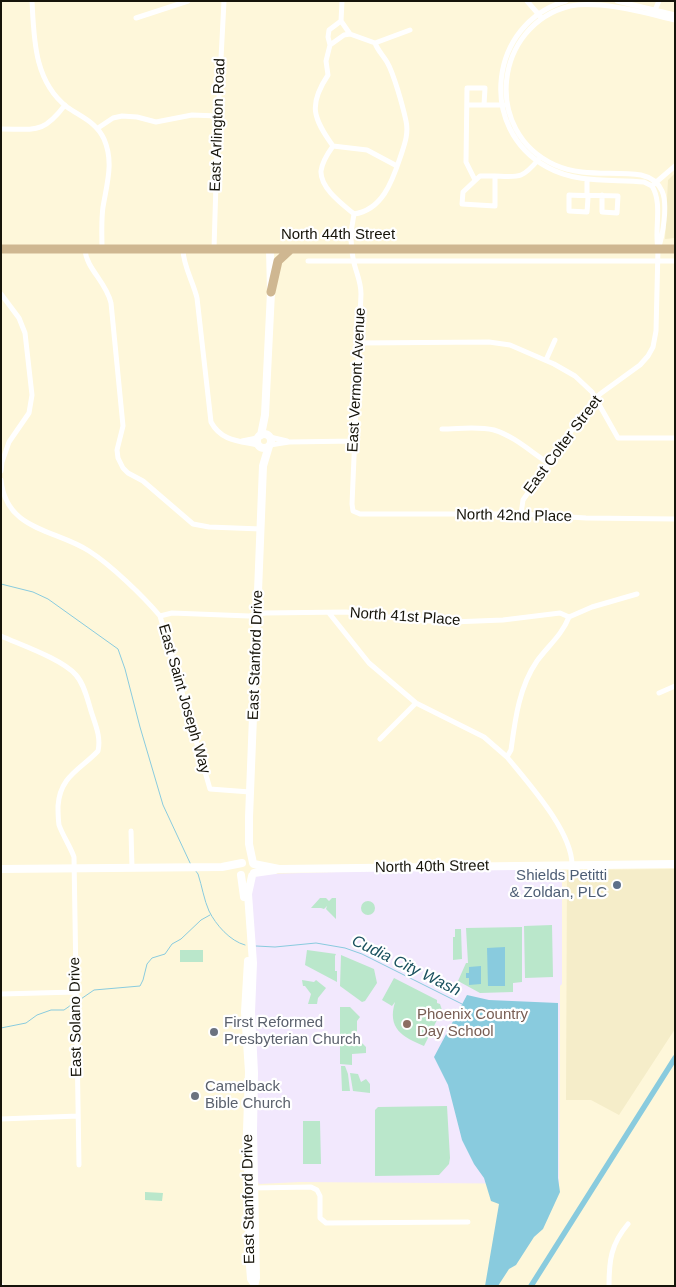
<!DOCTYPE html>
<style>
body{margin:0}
#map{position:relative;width:676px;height:1287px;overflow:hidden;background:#fef7da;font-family:Helvetica,sans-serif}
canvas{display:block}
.frame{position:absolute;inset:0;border:2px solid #16140a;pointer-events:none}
</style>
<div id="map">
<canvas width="676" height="1287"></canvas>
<div class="frame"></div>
</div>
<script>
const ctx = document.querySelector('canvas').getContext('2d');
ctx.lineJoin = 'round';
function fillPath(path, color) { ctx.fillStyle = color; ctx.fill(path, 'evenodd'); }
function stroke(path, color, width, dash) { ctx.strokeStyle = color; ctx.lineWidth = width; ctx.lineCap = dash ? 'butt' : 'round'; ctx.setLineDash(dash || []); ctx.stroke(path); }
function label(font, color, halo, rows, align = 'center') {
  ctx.font = font + ' Helvetica,sans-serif'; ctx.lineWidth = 4.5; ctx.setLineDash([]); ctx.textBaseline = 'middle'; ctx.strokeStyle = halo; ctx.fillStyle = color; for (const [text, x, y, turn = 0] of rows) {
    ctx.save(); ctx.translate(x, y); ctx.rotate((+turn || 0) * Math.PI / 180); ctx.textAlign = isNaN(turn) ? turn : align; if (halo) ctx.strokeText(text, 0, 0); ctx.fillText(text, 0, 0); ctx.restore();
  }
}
fillPath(new Path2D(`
 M675 173V238L665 239 668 180Z
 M675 869V1029L619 1115 591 1100H566L567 870Z`), '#f5edc9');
fillPath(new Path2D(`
 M404 870H562V984L560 986 559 1184 300 1182 259 1184 257 1180 251 887 256 876 269 874Z`), '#f2e8fd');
fillPath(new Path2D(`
 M320 898H326L329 901 332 898H336V919L326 909 327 906 324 909 321 908H311Z
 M361 908a7 7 0 1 1 14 0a7 7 0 1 1-14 0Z
 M552 925 553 977 525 978 524 926Z
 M522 927V982L513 983V992L480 993 458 981 466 963H468L466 928Z
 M455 929H461L462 959 453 960V937H455Z
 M180 950H203V962H180Z
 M307 950 336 954 335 956V971H337V982L305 965Z
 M341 955 374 969 377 983 365 1001 362 1002 340 986Z
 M394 978 437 1000V1003L440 1004 442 1010 424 1046C402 1037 387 1028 395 1002L392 1006 382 1000Z
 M302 980 314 982 316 980 326 988 318 998 317 1004H308L311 994 305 986H303Z
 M340 1007H350L360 1017 357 1021V1038L366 1047V1053L352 1054V1065L340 1064Z
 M341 1066H345L348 1074 350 1091H342Z
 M350 1073 358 1074 361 1082 366 1079 370 1084V1093L353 1091Z
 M447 1106 450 1158 449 1164 439 1175 375 1176V1110L378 1107Z
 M303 1121H320L321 1164H303Z
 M145 1192 163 1193 162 1201 145 1200Z`), '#bae7cb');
fillPath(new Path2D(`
 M505 947V986H488L487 948Z
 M481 966V984L469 985V978H466V973H469V967Z
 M467 995 489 1000 558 1003V1178L560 1192 543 1229 534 1237 516 1265 509 1269 498 1286H485L499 1204 491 1201 484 1178 474 1164 462 1140 448 1085 434 1057Z`), '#89cbde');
stroke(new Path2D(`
 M1 584 33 592 48 599 118 649 125 669 140 727 163 805 191 865
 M195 870 198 874C202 886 204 900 209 911 216 925 230 941 245 945
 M256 946 275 947 316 943 345 948 362 954 462 1004
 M78 1001 94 990 140 986 143 980 147 964 152 958 165 954 172 944 181 939 201 920 210 915
 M1 1028 26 1023 37 1015 51 1010H64L74 1003`), '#89cbde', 1);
stroke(new Path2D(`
 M531 1286 675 1058`), '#89cbde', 5.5);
stroke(new Path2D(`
 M32 1C34 39 34 81 67 107 81 117 96 122 104 139 114 162 107 183 103 207 101 221 102 235 102 249
 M342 1 341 21 350 34
 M527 1 540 16
 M566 1C489 23 477 129 547 167 577 184 612 179 644 182L652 186
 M617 1 675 15
 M655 10 659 1
 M136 18 188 1
 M330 45 328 37 329 30 341 21
 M467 105H504
 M98 128 113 118 122 116 137 117 156 122 192 115 218 116
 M1 129C36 129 43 134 65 105
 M333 146 367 150 397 166
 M480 176H495V206L462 204 463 192Z
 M495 176C519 177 522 179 538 160
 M587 179V196L588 198 587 212 569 211V195C586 196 602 195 618 196L617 213 602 212V195
 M475 180 466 162 467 88H485L484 105
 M654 184 675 166
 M354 214C351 228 350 244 353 258 355 271 361 280 361 294L352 504 353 511 360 514H521L586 518 675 519
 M354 214C342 204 320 188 321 171 322 162 328 153 333 146 313 118 308 105 328 75L326 61 330 45 344 35 350 34 375 43 410 30
 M354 214C382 210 392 182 400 158 404 146 409 134 406 121 403 107 394 74 387 62 383 55 378 51 375 43
 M85 249C86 269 106 281 111 303L123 426 117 450 118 458 123 468 128 473 143 481 193 524 209 527 261 529
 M183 249C183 266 193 281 197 298L211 422C221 441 239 441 258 445
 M214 249 218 116 224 1
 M658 249C663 236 668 204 662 191 658 182 650 177 641 175 612 171 582 177 555 165 482 132 494 25 570 6 600 0 645 13 675 20
 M308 261H675
 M1 294 19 318 25 333 32 395 29 413 9 442 2 462 1 471
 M359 343 489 342 510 345 554 364 575 376 592 392 618 438H675
 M546 360 555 340
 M442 429C459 429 477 426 494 430 514 436 531 452 548 463
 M270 437 287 441
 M242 441 257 438
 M270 445 289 442 355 441
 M1 480C6 531 55 529 89 551 111 565 143 596 160 616L210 789 250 792
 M521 514 523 500 588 407 600 394 640 365 648 356 653 347 656 331 658 249C654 229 663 204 652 186
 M329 613 369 663 416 703 484 737 507 757
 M160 616 172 613 249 616 265 613 346 612 413 620 452 622 503 620 560 613 569 617 592 607 637 594
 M569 617C562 635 548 646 537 661 519 687 515 720 511 750L507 757C528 783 572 831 572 865
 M1 636C21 645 62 659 76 675 85 685 88 702 92 714 96 726 101 738 98 751 80 770 60 776 58 806 58 812 58 818 59 825 63 836 70 846 74 857L79 1165
 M659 693 675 686
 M380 739 416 703
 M131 831 132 868
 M1 994 76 992
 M1 1119 78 1116
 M252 1188 311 1187 317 1190 320 1196V1218L326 1223 468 1222
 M1 1285 2 1286
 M609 1286C609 1260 611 1244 628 1224`), '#fff', 5);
stroke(new Path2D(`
 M257 441a7 7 0 1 1 14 0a7 7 0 1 1-14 0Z
 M261 435 265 415 271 292 270 249
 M253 863 249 844V817L263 466 269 446
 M254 864 279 869 675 864
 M1 869 222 867 242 863
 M254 873 275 870
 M241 875 244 897
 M252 876 248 894 253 963 251 1012 254 1073 253 1130 256 1278 254 1286
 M248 961 245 1012 249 1072 247 1131 250 1266 251 1279 254 1283`), '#fff', 8);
stroke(new Path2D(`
 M1 249H675
 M271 292 278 261 291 249`), '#cfb791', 9);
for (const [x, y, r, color] of [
 [617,885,5,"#5c6f8a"],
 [407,1024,5,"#8d6e63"],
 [214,1032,5,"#6b7280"],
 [195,1096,5,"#6b7280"]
]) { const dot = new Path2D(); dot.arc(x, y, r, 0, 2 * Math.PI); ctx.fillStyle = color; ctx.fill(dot); stroke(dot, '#fff', 2); }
label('15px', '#16140a', '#fff', [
 ["East Arlington Road",218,125,-88],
 ["North 44th Street",338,235],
 ["East Vermont Avenue",357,380,-87],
 ["East Colter Street",563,445,-53],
 ["North 42nd Place",514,516,1],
 ["North 41st Place",405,617,4],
 ["East Stanford Drive",256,655,-88],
 ["East Saint Joseph Way",184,699,74],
 ["North 40th Street",432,867,-1],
 ["East Solano Drive",76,1017,-91],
 ["East Stanford Drive",249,1199,-91]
]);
label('15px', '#4e5e75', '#fff', [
 ["Shields Petitti",607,876],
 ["& Zoldan, PLC",607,893]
], 'right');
label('15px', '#785e54', '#fff', [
 ["Phoenix Country",417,1015],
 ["Day School",417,1032]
], 'left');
label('15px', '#5b616d', '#fff', [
 ["First Reformed",224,1023],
 ["Presbyterian Church",224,1040],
 ["Camelback",205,1087],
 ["Bible Church",205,1104]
], 'left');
label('italic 16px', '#19505e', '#fff', [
 ["Cudia City Wash",406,966,26]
]);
</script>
